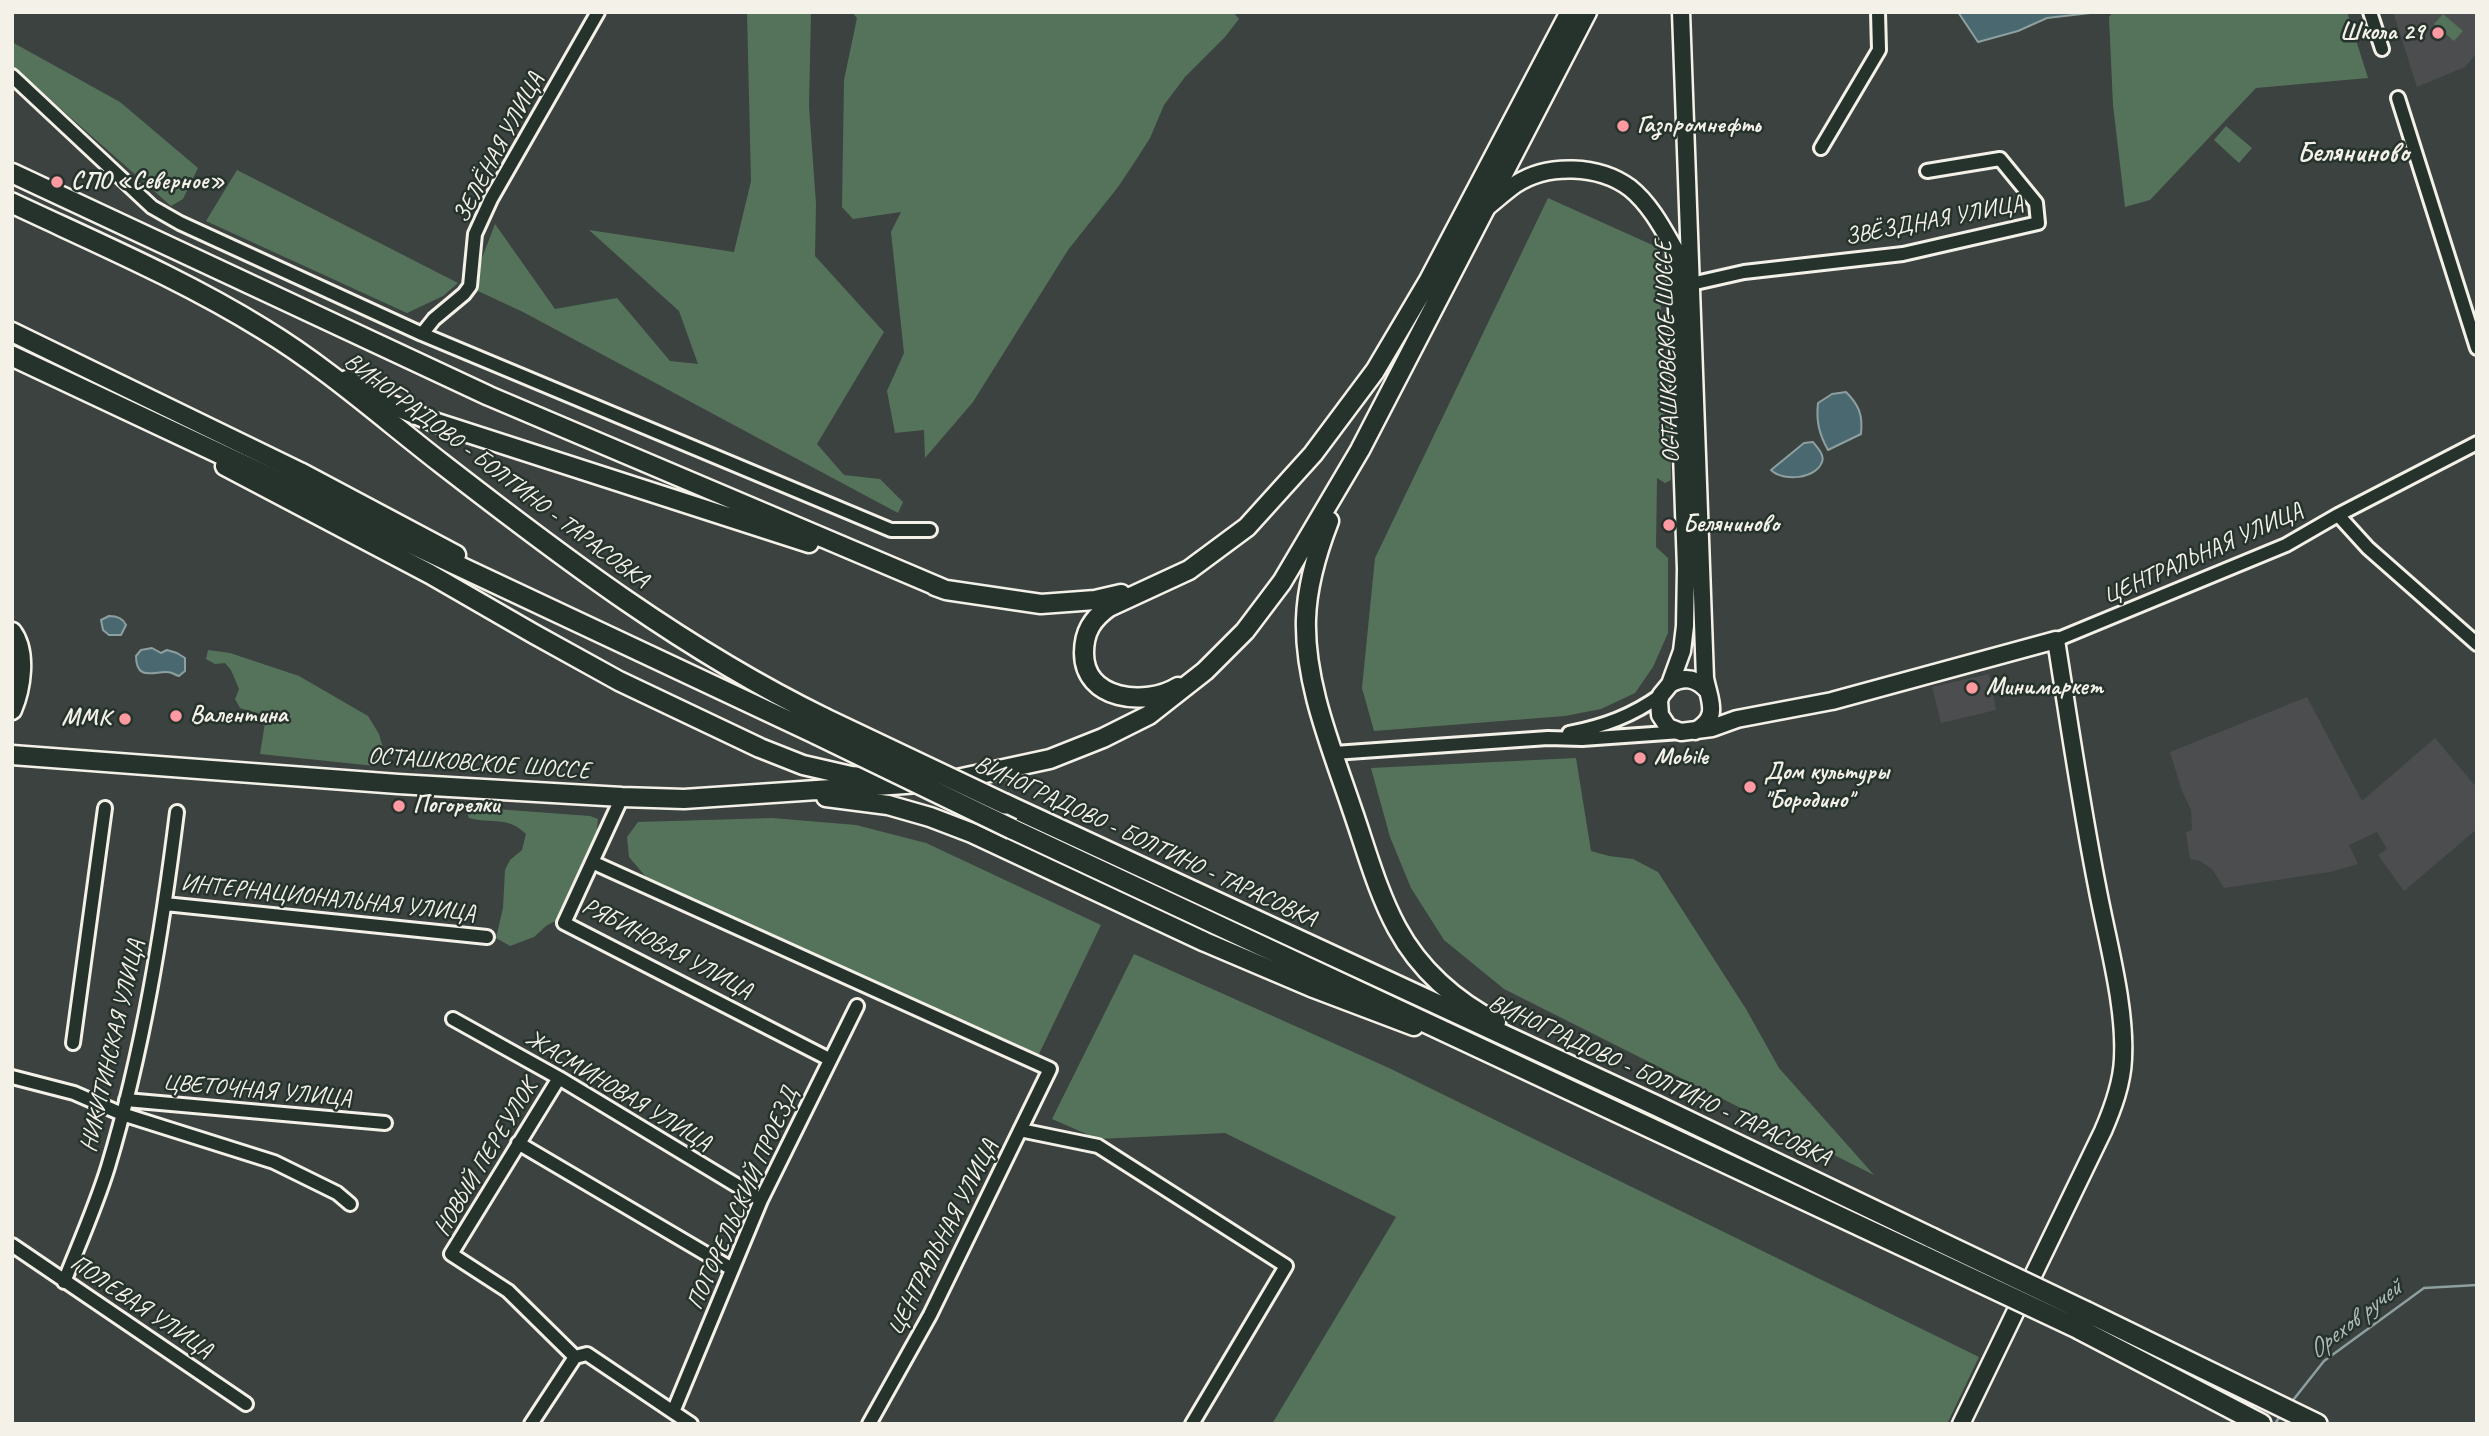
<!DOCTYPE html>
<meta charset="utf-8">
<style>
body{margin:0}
#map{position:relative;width:2489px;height:1436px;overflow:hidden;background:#3c4240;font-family:Caveat,sans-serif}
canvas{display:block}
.frame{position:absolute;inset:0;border:14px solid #f4f1e8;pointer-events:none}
</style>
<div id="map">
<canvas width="2489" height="1436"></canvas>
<div class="frame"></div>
</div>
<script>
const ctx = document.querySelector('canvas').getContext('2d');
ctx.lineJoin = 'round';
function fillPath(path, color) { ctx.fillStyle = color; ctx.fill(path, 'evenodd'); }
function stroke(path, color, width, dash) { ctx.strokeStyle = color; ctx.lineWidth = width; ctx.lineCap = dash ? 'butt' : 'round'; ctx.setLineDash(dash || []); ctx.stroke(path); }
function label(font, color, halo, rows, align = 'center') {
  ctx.font = font + ' Caveat,sans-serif'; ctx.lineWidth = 5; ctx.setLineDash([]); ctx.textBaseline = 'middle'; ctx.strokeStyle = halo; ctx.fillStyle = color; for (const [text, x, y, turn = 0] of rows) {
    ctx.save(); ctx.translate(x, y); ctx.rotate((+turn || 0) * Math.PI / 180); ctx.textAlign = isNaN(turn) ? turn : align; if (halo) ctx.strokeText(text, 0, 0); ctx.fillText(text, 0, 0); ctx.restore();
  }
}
fillPath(new Path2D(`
 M2393 12H2477V53L2465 67 2417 87Z
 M1989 674 1996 710 1941 723 1932 687Z
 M2307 697 2362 801 2435 738 2477 788V829L2404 891 2378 855 2387 849 2377 832 2349 845 2358 864 2330 872 2224 888 2212 869 2200 861 2190 859 2186 832 2192 830 2191 810 2182 791 2170 752Z`), '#4b4d4e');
fillPath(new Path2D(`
 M747 12H811L809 106 816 204 815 256 884 332 817 444 844 475 880 479 903 502 898 513 523 312 478 291 474 279 495 224 555 309 617 298 670 361 698 364 679 311 589 230 734 252 751 181Z
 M852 12H1233L1239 19 1225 37 1185 77 1164 105 1150 138 1136 160 1118 187 1068 250 973 402 925 458 924 430 895 433 887 391 904 353 891 232 901 212 853 219 842 207 844 80 857 18Z
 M2113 12H2347L2368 78 2256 88 2150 200 2125 207 2113 105 2109 17Z
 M2443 14 2463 31 2454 41 2434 24Z
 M12 42 120 102 198 168 183 199 171 206 12 66Z
 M2226 126 2252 148 2239 163 2214 140Z
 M237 170 458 283 443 296 407 313 206 221Z
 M1548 198 1659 248 1662 346 1669 376 1671 480 1665 483 1657 478 1656 547 1668 558V633L1653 667 1635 693 1601 709 1565 716 1374 731 1362 688 1375 558Z
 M208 650 230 653 299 676 368 716 379 734 385 755 375 766 260 754 265 723 260 714 240 708 235 699 239 689 231 670 225 663 215 664 206 659Z
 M1576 758 1591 851 1609 856 1633 859 1658 872 1746 1009 1779 1068 1874 1175 1504 989 1444 940 1411 888 1390 837 1371 768Z
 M482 808 590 816 598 819 597 829 601 850 561 918 546 926 534 937 510 946 496 938 503 908 505 870 510 860 522 850 526 834C508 816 492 824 469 818L467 813Z
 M772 818 856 825 926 843 1101 925 1038 1056 646 877 629 857 627 837 638 822Z
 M1134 954 1389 1068 1979 1357 1947 1424H1272L1396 1217 1225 1133 1098 1139 1052 1119Z`), '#55735b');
const water = new Path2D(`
 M1958 12H2099L2047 18 2018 31 1978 42Z
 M1846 392C1859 405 1863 415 1861 434L1828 450C1819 434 1816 421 1818 403L1832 394Z
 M1813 442C1817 447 1825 455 1822 462 1816 479 1783 482 1771 470L1804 443Z
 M109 616C117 616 123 618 126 625L121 635H109L103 630 101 620Z
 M152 648 161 653 167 650 177 653 185 658V671L179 676C175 675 172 672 167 672 155 671 136 682 136 656L141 650Z`);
fillPath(water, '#4a6870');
stroke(water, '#8e9fa0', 2);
stroke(new Path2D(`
 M2290 1404 2324 1361 2424 1288 2477 1285
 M2276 1422 2282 1414`), '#8e9fa0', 2.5);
const minor = new Path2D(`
 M2370 12 2382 49
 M12 76 152 207 180 223 422 334 891 530H930
 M2398 98 2477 348
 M1821 148 1879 50 1878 12
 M1691 284 1744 272 1903 254 2038 223 2036 203 2000 159 1927 171
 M422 334 434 319 464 294 470 286 475 234 491 199 598 12
 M2338 515 2368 548 2477 644
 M2056 640 2286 545 2338 515 2477 443
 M1569 733C1604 726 1632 716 1661 695
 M1334 753 1548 738 1582 739 1681 732
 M622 797 564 923 829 1059
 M592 862 1050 1069 930 1315 869 1424
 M165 904 487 937
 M453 1019 559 1078 761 1200
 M73 1043 105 808
 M12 1077 74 1093 122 1114 274 1162 337 1193 350 1204
 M559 1078 451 1254 508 1291 575 1357 587 1354 691 1424
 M126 1100 385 1123
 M1020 1130 1098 1146 1286 1266 1192 1424
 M518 1143 732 1269
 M12 1245 246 1404
 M64 1282C79 1244 96 1206 108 1167 143 1051 162 932 177 812
 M673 1412 761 1200 857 1006
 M531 1424 575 1357`);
const tertiary = new Path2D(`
 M1681 12 1705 678C1709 700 1721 717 1695 731
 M1486 208C1496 200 1506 191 1516 184 1548 163 1599 165 1630 188 1650 204 1663 229 1675 250L1686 569 1685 626 1682 651 1670 684 1661 695 1659 701 1660 715 1668 727 1681 732 1712 728 1737 719 1832 701 2056 640C2069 722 2081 805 2097 886 2107 940 2126 1006 2123 1059 2122 1084 2113 1108 2103 1131L1961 1424
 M1670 684C1684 676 1696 678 1707 690`);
const secondary = new Path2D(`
 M12 173 489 396 946 590
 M12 332 300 472 456 555
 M347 380 387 403 434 422 809 543
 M225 466 430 574 534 634 619 681 760 748 803 765 851 776 872 778
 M1329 521C1317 552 1307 585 1306 619 1304 683 1332 749 1352 809 1366 849 1377 891 1397 928 1419 969 1455 1001 1496 1022
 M935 586 946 590 1041 604 1095 600 1121 594
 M12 632C27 652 21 689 12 710
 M1178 687C1145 707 1084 700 1084 653 1084 632 1092 619 1109 607L1189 570 1247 527 1313 454 1375 371 1429 280 1570 12
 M12 755 398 784 622 797 684 799 920 783
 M948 781 1050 759 1103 738 1149 715 1205 671 1245 631 1282 582 1360 450 1587 12
 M826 797 888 805 930 817 972 833 1205 942 1311 987 1414 1026`);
const primary = new Path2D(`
 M12 203C97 243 184 280 263 329 326 367 383 418 441 463 562 557 685 650 824 718
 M12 356 816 734
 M1005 804 1657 1106 1932 1238
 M1012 829 1924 1256
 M2087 1312 2317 1424
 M2079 1329 2261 1424`);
stroke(minor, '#f4f1e8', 18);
stroke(tertiary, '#f4f1e8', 21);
stroke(secondary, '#f4f1e8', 23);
stroke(primary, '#f4f1e8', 24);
stroke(minor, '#26332d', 12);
stroke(tertiary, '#26332d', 16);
stroke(secondary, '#26332d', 18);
stroke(primary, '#26332d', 19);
const primaryBridge = new Path2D(`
 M824 718 1005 804
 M816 734 1012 829
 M1932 1238 2087 1312
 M1924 1256 2079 1329`);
stroke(primaryBridge, '#f4f1e8', 24, []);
stroke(primaryBridge, '#26332d', 19);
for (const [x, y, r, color] of [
 [2438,33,7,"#ff9aa2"],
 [1623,126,7,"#ff9aa2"],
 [57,182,7,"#ff9aa2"],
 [1669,525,7,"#ff9aa2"],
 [1972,688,7,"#ff9aa2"],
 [176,716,7,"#ff9aa2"],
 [125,719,7,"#ff9aa2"],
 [1640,758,7,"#ff9aa2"],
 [1750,787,7,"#ff9aa2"],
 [399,806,7,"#ff9aa2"]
]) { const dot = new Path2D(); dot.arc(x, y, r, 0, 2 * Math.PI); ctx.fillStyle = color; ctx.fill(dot); stroke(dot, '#26332d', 2.5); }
label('bold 24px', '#f4f1e8', '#26332d', [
 ["Школа 29",2424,33,"right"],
 ["Газпромнефть",1637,126],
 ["СПО «Северное»",71,182],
 ["Беляниново",1683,525],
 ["Минимаркет",1986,688],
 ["Валентина",190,716],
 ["ММК",111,719,"right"],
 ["Mobile",1654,758],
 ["Дом культуры",1764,773],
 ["\"Бородино\"",1764,801],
 ["Погорелки",413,806]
], 'left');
label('24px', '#f4f1e8', '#26332d', [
 ["ЗЕЛЁНАЯ УЛИЦА",499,148,-62],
 ["ЗВЁЗДНАЯ УЛИЦА",1934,221,-11],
 ["ОСТАШКОВСКОЕ ШОССЕ",1668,352,-92],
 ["ВИНОГРАДОВО - БОЛТИНО - ТАРАСОВКА",496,471,37],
 ["ЦЕНТРАЛЬНАЯ УЛИЦА",2203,554,-24],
 ["ОСТАШКОВСКОЕ ШОССЕ",479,764,4],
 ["ВИНОГРАДОВО - БОЛТИНО - ТАРАСОВКА",1145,842,25],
 ["ИНТЕРНАЦИОНАЛЬНАЯ УЛИЦА",328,899,6],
 ["РЯБИНОВАЯ УЛИЦА",667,949,28],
 ["НИКИТИНСКАЯ УЛИЦА",113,1046,-77],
 ["ВИНОГРАДОВО - БОЛТИНО - ТАРАСОВКА",1659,1081,25],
 ["ЦВЕТОЧНАЯ УЛИЦА",257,1091,5],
 ["ЖАСМИНОВАЯ УЛИЦА",618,1091,31],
 ["НОВЫЙ ПЕРЕУЛОК",486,1158,-59],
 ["ПОГОРЕЛЬСКИЙ ПРОЕЗД",743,1199,-66],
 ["ЦЕНТРАЛЬНАЯ УЛИЦА",943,1238,-63],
 ["ПОЛЕВАЯ УЛИЦА",141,1307,34]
]);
label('italic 26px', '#b0bab8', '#26332d', [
 ["Орехов ручей",2355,1320,-38]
]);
label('bold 28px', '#f4f1e8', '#26332d', [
 ["Беляниново",2353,154]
]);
</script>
